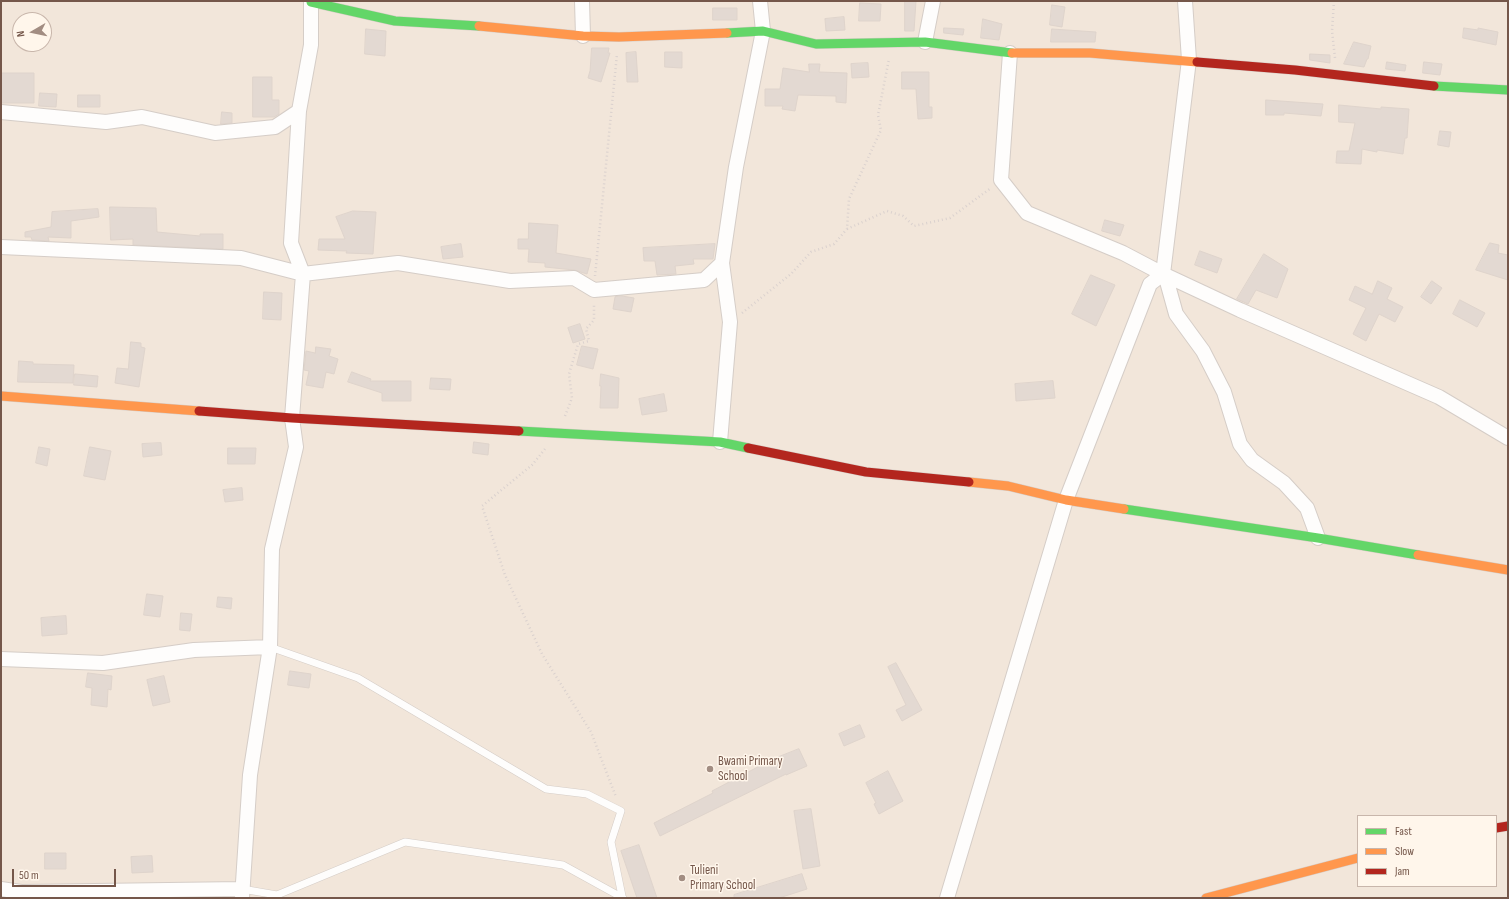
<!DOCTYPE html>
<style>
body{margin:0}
#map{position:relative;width:1509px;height:899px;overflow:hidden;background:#f6f1ea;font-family:"Sofia Sans Condensed",sans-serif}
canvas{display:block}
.frame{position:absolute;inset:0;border:2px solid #75574a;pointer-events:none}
.legend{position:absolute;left:1357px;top:815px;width:140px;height:72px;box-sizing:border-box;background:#fff6eb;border:1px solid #c8b6ab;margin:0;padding:5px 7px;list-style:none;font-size:12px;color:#75574a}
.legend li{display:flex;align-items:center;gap:8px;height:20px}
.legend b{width:20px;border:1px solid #c8b6ab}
.north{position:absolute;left:12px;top:12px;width:40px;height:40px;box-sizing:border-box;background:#fff6eb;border:1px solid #c8b6ab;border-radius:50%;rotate:261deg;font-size:11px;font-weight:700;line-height:16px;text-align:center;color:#75574a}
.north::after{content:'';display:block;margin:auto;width:14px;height:18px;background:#a28d82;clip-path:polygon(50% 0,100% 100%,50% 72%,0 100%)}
.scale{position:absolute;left:12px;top:869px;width:104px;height:18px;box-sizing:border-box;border:2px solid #75574a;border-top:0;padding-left:5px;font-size:12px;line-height:14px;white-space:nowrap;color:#75574a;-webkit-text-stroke:3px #fff6eb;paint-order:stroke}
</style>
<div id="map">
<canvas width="1509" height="899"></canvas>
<div class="frame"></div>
<ul class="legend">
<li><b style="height:5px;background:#63d668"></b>Fast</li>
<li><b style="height:5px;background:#ff974d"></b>Slow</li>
<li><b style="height:5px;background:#b3261e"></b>Jam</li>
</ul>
<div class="north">N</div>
<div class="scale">50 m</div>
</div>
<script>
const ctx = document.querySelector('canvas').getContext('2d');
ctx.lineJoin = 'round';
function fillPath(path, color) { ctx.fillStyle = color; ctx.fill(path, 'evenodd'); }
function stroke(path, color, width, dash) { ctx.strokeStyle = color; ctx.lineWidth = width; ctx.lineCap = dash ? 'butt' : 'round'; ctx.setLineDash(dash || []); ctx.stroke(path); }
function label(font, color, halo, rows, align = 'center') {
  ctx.font = font + ' "Sofia Sans Condensed",sans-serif'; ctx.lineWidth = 3; ctx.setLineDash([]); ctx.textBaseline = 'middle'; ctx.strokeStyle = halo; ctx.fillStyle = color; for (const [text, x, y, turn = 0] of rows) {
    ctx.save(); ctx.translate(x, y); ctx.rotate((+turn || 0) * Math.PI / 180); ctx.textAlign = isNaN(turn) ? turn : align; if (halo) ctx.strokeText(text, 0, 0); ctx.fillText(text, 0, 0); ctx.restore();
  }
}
fillPath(new Path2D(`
 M1 1H1508V898H1ZM20 20H44V44H20ZM1358 816H1496V886H1358Z`), '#f2e6da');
const building = new Path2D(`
 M905 1H916L914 31H905Z
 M860 3 881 4 880 21H859Z
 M1052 5 1065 7 1062 27 1050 25Z
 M713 8H737V20H713Z
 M844 17 845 30 826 31 825 19Z
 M983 19 1002 24 999 40 981 38Z
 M944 28 964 29 963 35 944 33Z
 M1464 28 1478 30V28L1498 32 1496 45 1463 38Z
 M366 29 386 31 385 56 365 54Z
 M1052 29 1096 32 1095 42H1051Z
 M1354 42 1371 46 1368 59H1367L1364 67 1344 64Z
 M592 48H609L608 53H610L601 82 588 78 590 71Z
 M636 52 638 82H627L626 53Z
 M665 52H682V68L665 67Z
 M1310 54 1330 55V63L1310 60Z
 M1387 62 1406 65 1405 71 1386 69Z
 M1424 62 1442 64 1440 75 1423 73Z
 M868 63 869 77 852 78 851 64Z
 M809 64H820L819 72 847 73 846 103 836 102V96L798 95 795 111 782 109 783 106H765V89H780L783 68 809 72Z
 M902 72H929V107H932V118L918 119 916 89H902Z
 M1 73H34V103H1Z
 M253 77H272V100H279V114L274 117H253Z
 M40 93 57 94 56 107 39 106Z
 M78 95H100V107H78Z
 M1266 100 1323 104 1321 116 1284 113V115H1266Z
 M1339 105 1381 109V107L1409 109 1407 138H1405L1403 154 1377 150V152L1362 149 1361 164 1336 163 1337 151H1349L1355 123 1339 122Z
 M222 112 232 113V123L221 124Z
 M1440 131 1451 132 1449 147 1438 145Z
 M110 207 156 208 157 232 200 236V234H223V249L133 245V239L111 240Z
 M98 209 99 217 71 221V238L48 237 49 241 32 240 31 237H25V232L51 227 52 212Z
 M353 211 376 212 373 254 346 253 347 251 318 250 319 239H345L336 217Z
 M1105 220 1124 225 1120 236 1102 231Z
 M529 223 558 225 556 253 591 259 587 274 574 270 545 267V263L528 262 529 249H518V239H528Z
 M1490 243 1499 245 1498 253 1508 255V280L1476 270Z
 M461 244 463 257 443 259 441 247Z
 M715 244 713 259H693L694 264 675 266 676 274 657 275 655 261H644L643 248Z
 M1200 251 1222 259 1217 273 1195 265Z
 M1264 254 1288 269 1277 298 1256 290 1248 304 1237 299Z
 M1091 275 1115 285 1096 326 1072 314Z
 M1378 281 1392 288 1387 299 1403 307 1395 322 1379 314 1366 341 1353 334 1366 308 1349 300 1355 286 1372 294Z
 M1432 281 1442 288 1431 304 1421 297Z
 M264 292 282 293 281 320 263 319Z
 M622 296 634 298 631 312 613 309 615 297Z
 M1460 300 1485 313 1477 327 1453 314Z
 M580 324 585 339 573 343 568 328Z
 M131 342 141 343V347L145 348 139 387 115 383 117 368 128 369Z
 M582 346 598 349 593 369 577 365Z
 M316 347 331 349 329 356 338 359 334 374 326 372 323 388 306 385 309 371 304 370 306 351 315 353Z
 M19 361 33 362V364L74 365 73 383 18 382Z
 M352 372 371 379 370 381H411V401H382V393L348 382Z
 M75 374 98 376 97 387 74 385Z
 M601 374 619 378 618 408H600L601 386H600Z
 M431 378 451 379 450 390 430 389Z
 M1053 381 1055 398 1016 401 1015 384Z
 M664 394 667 411 642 415 639 399Z
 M474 442 489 444 488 455 473 453Z
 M161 443 162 455 143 457 142 444Z
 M39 447 50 449 47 466 36 463Z
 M90 447 111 451 105 480 84 476Z
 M228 448H256L255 464H228Z
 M242 488 243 500 225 502 223 490Z
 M147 594 163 596 160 617 144 615Z
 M218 597 232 598 231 609 217 607Z
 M181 613 192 614 190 631 180 630Z
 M66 616 67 634 42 636 41 618Z
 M896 663 922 710 902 721 896 710 906 705 888 667Z
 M290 671 311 674 309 688 288 685Z
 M88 673 112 676 111 690 108 689 107 707 91 705 92 688 86 687Z
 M164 676 170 702 153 706 147 680Z
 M860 725 865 737 844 746 839 734Z
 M799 749 807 766 786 775V774L660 836 654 823 713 793 712 791 773 759Z
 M888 771 903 801 879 814 874 804 876 803 866 783Z
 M811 809 820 866 803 869 794 811Z
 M639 845 657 898H637L621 851Z
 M45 853H66V869H45Z
 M152 856 153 872 132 873 131 857Z
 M802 874 807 889 779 898H734V895Z`);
fillPath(building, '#e3d9d2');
stroke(building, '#dfd4cc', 1);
const lane = new Path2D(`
 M270 647 358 678 546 789 587 794 621 811 611 842 622 896
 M242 889 277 895 405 842 563 865 623 898`);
const street = new Path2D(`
 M582 1 583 36
 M1185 1 1189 60 1163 274 1166 278 1176 314 1203 351 1224 392 1240 444 1252 460 1284 483 1307 508 1318 538
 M925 42 933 1
 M1010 53 1001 180 1027 213 1123 253 1163 274 1240 310 1439 397 1508 438
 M1 112 106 122 142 117 215 133 275 127 299 111
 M1 247 241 258 303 274 398 263 510 281 574 278 594 290 704 280 722 263
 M720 442 730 322 722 263 736 167 763 31 760 1
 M1 659 103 663 194 650 270 647
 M1 889 21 892 242 889
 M242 898 250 775 270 647 272 549 296 447 292 418 303 274 291 243 299 111 311 45V1
 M947 898 1066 500 1150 284 1163 274`);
const fast = new Path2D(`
 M311 2 395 21 479 26
 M727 33 763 31 816 44 925 42 1012 53
 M1434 86 1508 90
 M519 431 720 442 748 448
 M1124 509 1318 538 1418 555`);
const slow = new Path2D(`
 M479 26 583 36 619 37 727 33
 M1012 53H1090L1197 62
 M1 396 199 411
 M969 482 1008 486 1066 500 1124 509
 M1418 555 1508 570
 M1206 898 1358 858`);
const jam = new Path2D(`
 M1197 62 1295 70 1434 86
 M199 411 292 418 519 431
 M748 448 866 472 969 482
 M1496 828 1508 826`);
stroke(lane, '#d5cdc7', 8);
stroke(street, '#d5cdc7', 16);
stroke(fast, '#d6ccc6', 10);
stroke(slow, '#d6ccc6', 10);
stroke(jam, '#d6ccc6', 10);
stroke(new Path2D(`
 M1334 1 1332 31 1335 58
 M847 229 887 211 903 216 914 226 950 218 991 188
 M595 276 617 54
 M742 313 791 274 811 252 834 244 847 229 849 199 881 130 878 115 889 59
 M565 416 572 398 569 374 578 344 589 341 586 329 594 320V303
 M545 449 532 465 482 506 505 575 542 654 591 732 616 797`), '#dad1ce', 2.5, [1, 3]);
stroke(lane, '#fefdfc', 7);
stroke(street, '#fefdfc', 14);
stroke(fast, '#63d668', 9);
stroke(slow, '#ff974d', 9);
stroke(jam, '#b3261e', 9);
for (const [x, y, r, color] of [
 [710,769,4,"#a28d82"],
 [682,878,4,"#a28d82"]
]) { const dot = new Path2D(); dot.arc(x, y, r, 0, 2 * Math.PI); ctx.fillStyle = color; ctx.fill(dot); stroke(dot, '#fff6eb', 1.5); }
label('13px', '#75574a', '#fff6eb', [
 ["Bwami Primary",718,762],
 ["School",718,777],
 ["Tulieni",690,871],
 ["Primary School",690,886]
], 'left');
</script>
